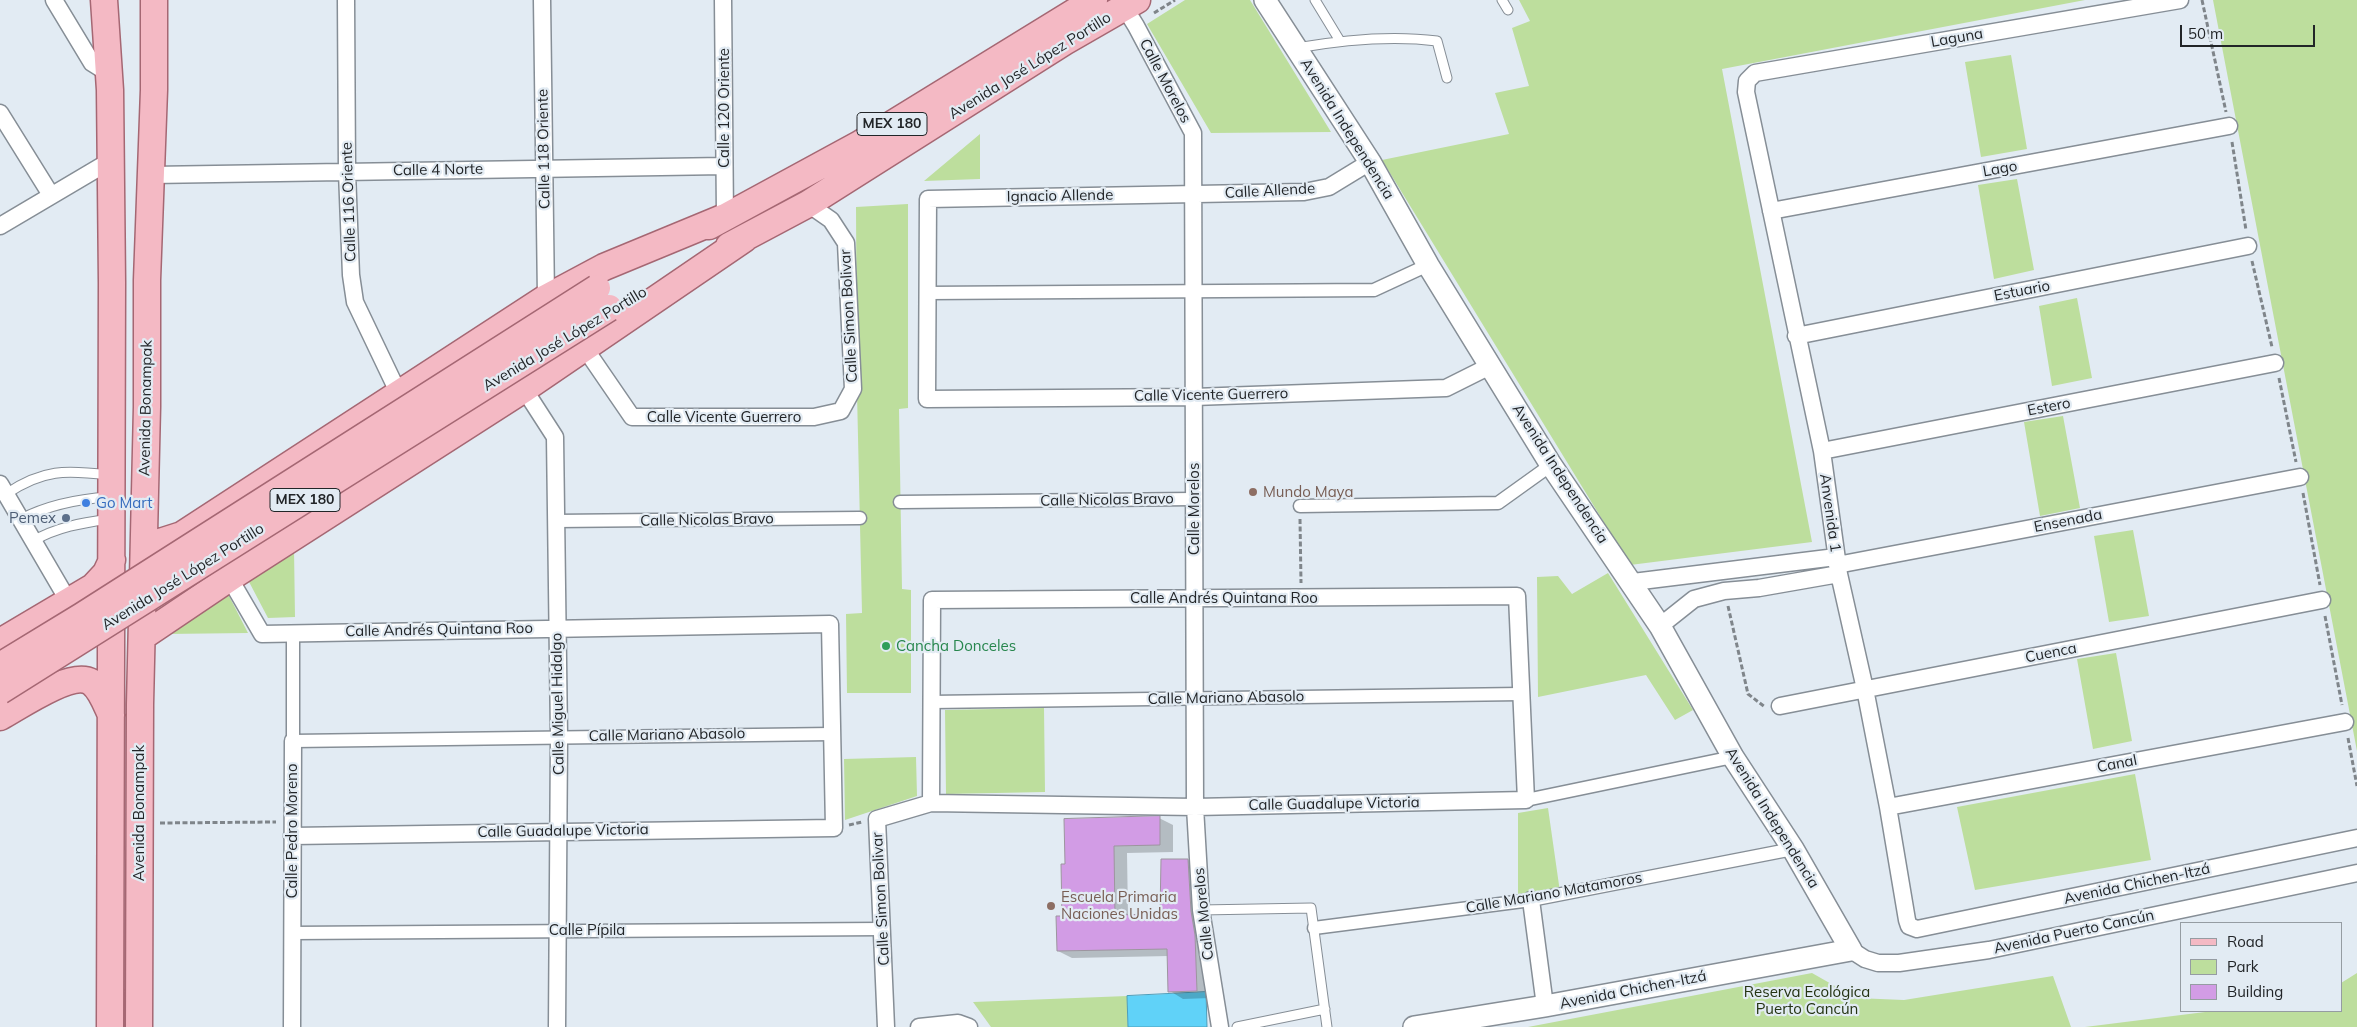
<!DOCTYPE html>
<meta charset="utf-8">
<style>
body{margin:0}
#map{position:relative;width:2357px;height:1027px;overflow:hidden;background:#e2ebf3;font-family:Mulish,sans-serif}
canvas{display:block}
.legend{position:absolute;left:2180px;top:922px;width:162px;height:90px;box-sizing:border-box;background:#e2ebf3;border:1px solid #959ca2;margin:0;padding:6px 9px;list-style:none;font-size:15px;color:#222528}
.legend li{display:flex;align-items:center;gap:10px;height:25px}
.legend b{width:25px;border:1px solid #959ca2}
.scale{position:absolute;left:2180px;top:25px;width:135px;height:22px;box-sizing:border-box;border:2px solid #222528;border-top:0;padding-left:6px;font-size:15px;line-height:18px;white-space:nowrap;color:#222528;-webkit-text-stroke:4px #e2ebf3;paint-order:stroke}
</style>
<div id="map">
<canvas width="2357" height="1027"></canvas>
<ul class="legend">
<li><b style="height:6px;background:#f4b9c4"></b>Road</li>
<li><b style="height:14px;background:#bdde9d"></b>Park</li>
<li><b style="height:14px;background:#d29ce5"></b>Building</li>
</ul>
<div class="scale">50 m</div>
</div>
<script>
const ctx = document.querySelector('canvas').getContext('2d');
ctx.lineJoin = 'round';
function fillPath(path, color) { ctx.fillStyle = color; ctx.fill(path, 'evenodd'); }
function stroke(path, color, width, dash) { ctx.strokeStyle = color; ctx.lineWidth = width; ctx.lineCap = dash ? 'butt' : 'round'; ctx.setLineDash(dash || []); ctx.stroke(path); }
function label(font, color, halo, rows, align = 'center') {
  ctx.font = font + ' Mulish,sans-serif'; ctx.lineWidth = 4.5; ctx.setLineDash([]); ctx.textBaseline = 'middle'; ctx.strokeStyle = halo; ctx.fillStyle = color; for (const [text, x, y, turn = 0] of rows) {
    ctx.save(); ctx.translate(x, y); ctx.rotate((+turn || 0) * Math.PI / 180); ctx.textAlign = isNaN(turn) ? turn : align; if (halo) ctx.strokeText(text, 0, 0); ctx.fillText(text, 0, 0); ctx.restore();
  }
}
fillPath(new Path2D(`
 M1185 0H1250L1331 132 1211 133 1147 24Z
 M1519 0H2085L1722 69 1812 542 1630 565 1382 160 1509 134 1495 93 1529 86 1512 28 1530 21Z
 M2213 0H2357V751Z
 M2011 55 2027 149 1981 157 1965 62Z
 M980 134V179L924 181Z
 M2017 179 2034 270 1994 279 1978 185Z
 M908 204V408L899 409 902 589 911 590V693H847L846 614 862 613 857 393 856 207Z
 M2077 298 2092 378 2052 386 2039 306Z
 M2063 416 2080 508 2040 516 2024 422Z
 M2133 530 2149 616 2109 622 2094 536Z
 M294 549 295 617 268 618 247 578Z
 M1608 573 1693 710 1675 720 1646 675 1538 697 1537 577 1558 576 1572 594Z
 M227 592 248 633 165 634Z
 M2116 653 2132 741 2093 749 2077 659Z
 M1044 708 1045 792 946 794 945 710Z
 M916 757 917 796 845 820 844 759Z
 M2135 774 2151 860 1975 890 1957 807Z
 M1548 808 1560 892 1518 896V813Z
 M1812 973 1856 998 1904 1000 2053 976 2071 1027H1528Z
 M2357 973V1027H2085L2213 1011H2341V983Z
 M1127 996 1128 1027H991L973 1002Z`), '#bdde9d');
const water = new Path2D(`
 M1206 992 1207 1027H1128L1127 996Z`);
fillPath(water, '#60d2f8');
stroke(water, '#4d9eba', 1);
fillPath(new Path2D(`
 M1159 818 1173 825V852L1127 853 1128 916 1162 915 1188 860 1201 868 1210 998 1183 999 1170 991 1169 956 1072 958 1058 951 1067 865Z`), '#0003');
const building = new Path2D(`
 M1160 816V845L1114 846 1115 915 1160 914 1161 859H1188L1191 911 1195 935 1197 991 1168 992 1167 949 1057 951 1056 916H1062L1061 864H1065L1064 819Z`);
fillPath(building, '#d29ce5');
stroke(building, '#9c959e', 1);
const service = new Path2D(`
 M1315 0 1340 41
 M1502 0 1508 10
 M1296 48C1342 40 1390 35 1437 41L1447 78
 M6 494C43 469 66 470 108 475
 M21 519C48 505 78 499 109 497
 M33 541C57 527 82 523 109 519
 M1201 910 1311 908 1327 1027
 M1237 1027 1325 1009`);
const pedestrian = new Path2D(`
 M927 293 1374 290 1428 265
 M900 502 1194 499
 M1300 506 1498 503 1551 465
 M555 521 860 518
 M293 634V741L832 734
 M931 702 1521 694
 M1526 800 1733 757
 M1314 928 1531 900 1793 849
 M292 933 882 929`);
const minor = new Path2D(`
 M54 0 92 63 108 73
 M346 0 347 172 351 275 355 302 399 394
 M542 0 546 298
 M723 0 725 217
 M1120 0 1136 26 1193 133 1195 807 1201 910 1220 1027
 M2180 0 1755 73 1747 81 1746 92 1822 451 1839 574 1865 689 1888 807 1907 920 1909 926 1917 929 2357 838
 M0 113 51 195
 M1370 162 1329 187 1304 192 928 199 927 399 1194 397 1446 388 1490 366
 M152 175 724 166
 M1771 211 2229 126
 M0 226 110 161
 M1796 336 2248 246
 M584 347 632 417H814L841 411 853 389 846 243 831 220 808 204
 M524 389 555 437 559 736 557 1027
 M1822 451 2275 363
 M0 484 69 602
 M1837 565 2300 477
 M230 579 262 634 830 624 834 828 292 836
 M1633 582 1836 557
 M1660 626 1694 599 1724 591 1759 588 1839 574
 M1780 706 2322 600
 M1888 807 2345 722
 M1531 900 1545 1006
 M1851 950 1865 959 1878 963H1899L1989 950 2357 873
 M292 1027 293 741
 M886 1027 877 819 931 803 1195 807 1526 800 1517 596 932 600 931 803
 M919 1027 958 1023 969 1027`);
const tertiary = new Path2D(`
 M1265 0 1370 162 1428 265 1551 465 1660 626 1733 757 1793 849 1851 950 1545 1006 1414 1027`);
const primary = new Path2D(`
 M104 0 110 90 112 283 110 1027
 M709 226 858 145 1094 0
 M729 246 808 204 1064 42 1137 0
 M144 541 157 543 182 535 546 298 604 267 725 217
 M142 637 234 575 524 389 744 239
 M0 642 93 587 106 573 112 560
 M0 717C19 707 71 670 91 682 101 689 106 704 111 715
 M139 1027 140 704 147 407V280L154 90V0`);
stroke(service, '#868e96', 11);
stroke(pedestrian, '#868e96', 15);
stroke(minor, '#868e96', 19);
stroke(tertiary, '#868e96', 24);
stroke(primary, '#a56773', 29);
stroke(new Path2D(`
 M2202 0 2226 112
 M1154 13 1175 0
 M2232 142 2246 230
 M2252 261 2272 347
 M2279 378 2296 462
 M2303 493 2320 585
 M1300 519 1301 583
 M1728 606 1748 694 1765 707
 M2325 616 2342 705
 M2348 738 2357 786
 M160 823 276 822
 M849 825 862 822`), '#7f858a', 3, [5, 2.5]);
stroke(service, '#fff', 9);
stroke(pedestrian, '#fff', 12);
stroke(minor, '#fff', 16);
stroke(tertiary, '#fff', 21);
stroke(primary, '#f4b9c4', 26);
const primaryBridge = new Path2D(`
 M0 666 82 616 597 288
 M0 691 609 308`);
stroke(primaryBridge, '#a56773', 29, []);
stroke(primaryBridge, '#f4b9c4', 26);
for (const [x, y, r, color] of [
 [1253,492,5,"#8d6e63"],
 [86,503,5,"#3f7fe0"],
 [66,518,5,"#5c6f8a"],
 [886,646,5,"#2e9e5b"],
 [1051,906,5,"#8d6e63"]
]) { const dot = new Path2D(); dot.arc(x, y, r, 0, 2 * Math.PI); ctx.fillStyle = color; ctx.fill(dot); stroke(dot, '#e2ebf3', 2); }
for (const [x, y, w] of [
 [892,124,70],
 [305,500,70]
]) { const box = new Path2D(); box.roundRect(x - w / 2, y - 11.5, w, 23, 4); ctx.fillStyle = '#e2ebf3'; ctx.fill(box); stroke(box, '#222528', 1); }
label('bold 14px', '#222528', null, [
 ["MEX 180",892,124],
 ["MEX 180",305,500]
]);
label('15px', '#222528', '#e2ebf3', [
 ["Laguna",1957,38,-10],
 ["Avenida José López Portillo",1030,66,-32],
 ["Calle Morelos",1165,81,62],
 ["Calle 120 Oriente",724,108,-90],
 ["Avenida Independencia",1347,129,58],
 ["Calle 118 Oriente",544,149,-91],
 ["Lago",2000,169,-10],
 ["Calle 4 Norte",438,170,-1],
 ["Calle Allende",1270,191,-3],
 ["Ignacio Allende",1060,196,-1],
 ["Calle 116 Oriente",349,202,-92],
 ["Estuario",2022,291,-11],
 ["Calle Simon Bolivar",849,316,-93],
 ["Avenida José López Portillo",565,339,-31],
 ["Calle Vicente Guerrero",1211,395,-1],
 ["Estero",2049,407,-11],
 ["Avenida Bonampak",146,408,-89],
 ["Calle Vicente Guerrero",724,417],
 ["Avenida Independencia",1560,474,57],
 ["Calle Nicolas Bravo",1107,500,-1],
 ["Calle Morelos",1194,509,-90],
 ["Anvenida 1",1830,513,82],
 ["Calle Nicolas Bravo",707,520,-1],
 ["Ensenada",2068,521,-11],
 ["Avenida José López Portillo",183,577,-32],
 ["Calle Andrés Quintana Roo",1224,598],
 ["Calle Andrés Quintana Roo",439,630,-1],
 ["Cuenca",2051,653,-11],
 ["Calle Mariano Abasolo",1226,698,-1],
 ["Calle Miguel Hidalgo",558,704,-91],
 ["Calle Mariano Abasolo",667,735,-1],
 ["Canal",2117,764,-11],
 ["Calle Guadalupe Victoria",1334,804,-1],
 ["Avenida Bonampak",139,813,-90],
 ["Avenida Independencia",1772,818,58],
 ["Calle Pedro Moreno",292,831,-90],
 ["Calle Guadalupe Victoria",563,831,-1],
 ["Avenida Chichen-Itzá",2137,884,-12],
 ["Calle Mariano Matamoros",1554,893,-10],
 ["Calle Simon Bolivar",881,899,-93],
 ["Calle Morelos",1204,914,-96],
 ["Calle Pípila",587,930],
 ["Avenida Puerto Cancún",2074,932,-12],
 ["Avenida Chichen-Itzá",1633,990,-11]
]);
label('15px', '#785e54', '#e2ebf3', [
 ["Mundo Maya",1263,492],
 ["Escuela Primaria",1061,897],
 ["Naciones Unidas",1061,914]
], 'left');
label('15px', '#366cbe', '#e2ebf3', [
 ["Go Mart",96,503]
], 'left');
label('15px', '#4e5e75', '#e2ebf3', [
 ["Pemex",56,518]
], 'right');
label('15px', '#27864d', '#e2ebf3', [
 ["Cancha Donceles",896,646]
], 'left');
label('15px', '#243312', '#e2ebf3', [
 ["Reserva Ecológica",1807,992],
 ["Puerto Cancún",1807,1009]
]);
</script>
